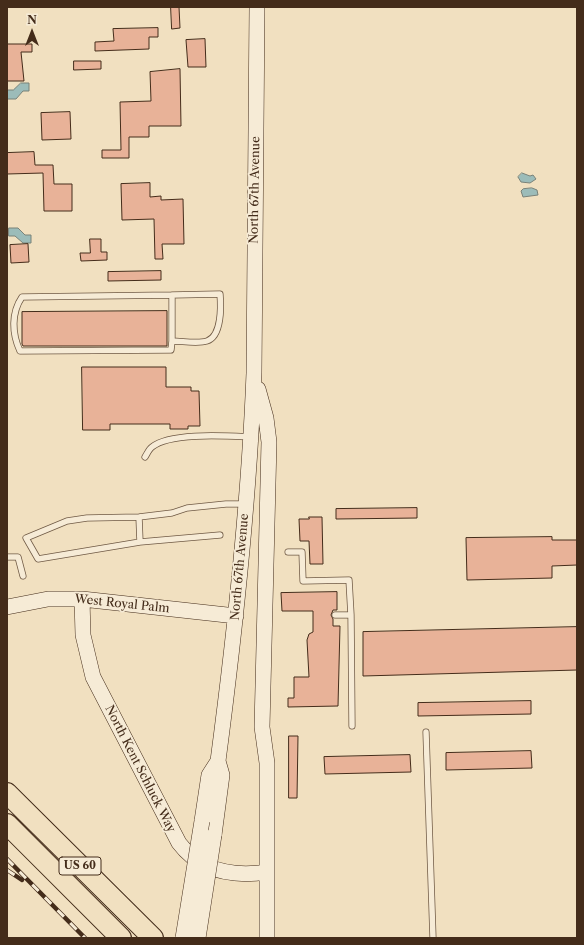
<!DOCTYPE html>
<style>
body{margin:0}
#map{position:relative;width:584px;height:945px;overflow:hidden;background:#f1e0c0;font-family:"Libre Caslon Text",serif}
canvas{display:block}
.frame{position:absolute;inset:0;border:8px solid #442c1a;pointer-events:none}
.north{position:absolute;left:12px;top:12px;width:40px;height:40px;-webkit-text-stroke:3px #f6ebd6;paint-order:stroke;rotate:0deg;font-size:11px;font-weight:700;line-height:16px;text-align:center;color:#442c1a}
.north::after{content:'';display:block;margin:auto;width:14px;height:18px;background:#442c1a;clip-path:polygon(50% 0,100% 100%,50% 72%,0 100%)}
</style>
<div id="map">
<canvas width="584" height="945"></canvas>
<div class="frame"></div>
<div class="north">N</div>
</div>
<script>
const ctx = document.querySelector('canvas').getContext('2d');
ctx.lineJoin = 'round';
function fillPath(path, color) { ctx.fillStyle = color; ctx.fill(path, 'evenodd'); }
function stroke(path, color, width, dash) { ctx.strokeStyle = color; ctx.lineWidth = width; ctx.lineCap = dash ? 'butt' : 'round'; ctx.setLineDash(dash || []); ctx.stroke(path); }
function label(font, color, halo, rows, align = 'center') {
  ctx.font = font + ' "Libre Caslon Text",serif'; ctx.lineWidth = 3.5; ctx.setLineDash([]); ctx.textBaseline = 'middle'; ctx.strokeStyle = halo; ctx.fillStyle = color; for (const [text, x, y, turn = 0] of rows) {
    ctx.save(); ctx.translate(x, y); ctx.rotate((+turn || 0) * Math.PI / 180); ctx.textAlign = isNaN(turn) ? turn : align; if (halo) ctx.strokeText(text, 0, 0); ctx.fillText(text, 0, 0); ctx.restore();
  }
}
const water = new Path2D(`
 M21 83H29V91H23L16 99H7V90H13Z
 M522 173 530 176 533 175 536 179 530 183 521 182 518 177Z
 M532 188 537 190 538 195 523 197 521 191 523 189Z
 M9 228H18L25 235H31V243H23L15 236H9Z`);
fillPath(water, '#9cbcb9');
stroke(water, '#798279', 1);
const building = new Path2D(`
 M171 7H179L180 28 172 29Z
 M158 28V37H149V49L95 51V42L114 41 113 29Z
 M205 39 206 67H188L186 40Z
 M7 44H32V52H21L24 81H7Z
 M74 61H101V69L74 70Z
 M180 69 181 126H149V137H129V158H102V150H121L120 102 151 101 150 72Z
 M70 112 71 139 42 140 41 113Z
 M34 152 35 165H53L54 184H72V211H44L43 173 7 174V153Z
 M150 183V197L161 196V200L183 199 184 244H162L163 259H155L154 219 122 220 121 184Z
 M90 239H101V252H107V260L81 261 80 253H90Z
 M28 244 29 262 11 263 10 245Z
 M161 271V280L108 281V272Z
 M167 311V346H23L22 344V312Z
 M82 367H166V387H191V391H199L200 426H188V429H170V424H110V430H83Z
 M417 508V518L336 519V509Z
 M309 517H322L323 564H310L309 541H300L299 519H309Z
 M552 537V540H577V565L552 566V578L467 580 466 538Z
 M337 592V610H333L331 615 333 619V626H340L338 706 288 707V698H294V677H309L307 640 309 634 313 632V611H282L281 593Z
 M577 627V670L363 676V632Z
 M531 701V714L418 716V703Z
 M289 736H298L297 798H289Z
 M531 751 532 768 446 770V753Z
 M410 755 411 772 325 774 324 757Z`);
fillPath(building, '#e8b298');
stroke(building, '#442c1a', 1);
const lane = new Path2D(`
 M220 294C221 306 222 336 207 341 198 344 182 341 172 341V295Z
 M172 295 22 297C11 313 12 334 20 351L171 350 172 341
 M145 457C147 454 149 449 152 447 170 432 228 436 251 437
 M139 517 140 542 38 559 26 538 67 521 87 518 139 517 172 513 187 508 226 504H246
 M140 542 220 535
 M288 552H302L303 581 349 580 351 615
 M7 557H18L23 576
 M335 615H351L352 726
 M426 732 433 938`);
const secondary = new Path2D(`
 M258 389 266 418 269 442 262 727 267 763V938
 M82 599 83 635 93 677 179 843C201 872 233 877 267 872
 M7 607 48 599H82L236 616
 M202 821 209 775 218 761
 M214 835 222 775 218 761C235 632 249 503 254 373L257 7`);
const highway = new Path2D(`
 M7 793 153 938
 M7 824 121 938`);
stroke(lane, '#6f5944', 7);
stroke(secondary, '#442c1a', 16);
stroke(highway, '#442c1a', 22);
stroke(lane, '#f6ebd6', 5.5);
stroke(secondary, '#f6ebd6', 15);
stroke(highway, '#f1e0c0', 20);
const rail = new Path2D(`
 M7 859 85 938
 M7 870 22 880`);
stroke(rail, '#442c1a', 4.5);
stroke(rail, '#f6ebd6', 3, [9]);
const secondaryBridge = new Path2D(`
 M183 938 202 821
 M198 938 214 835`);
stroke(secondaryBridge, '#442c1a', 16, []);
stroke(secondaryBridge, '#f6ebd6', 15);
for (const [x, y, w] of [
 [80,866,42]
]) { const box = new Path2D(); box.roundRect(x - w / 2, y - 9, w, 18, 3); ctx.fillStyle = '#f6ebd6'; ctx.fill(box); stroke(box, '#442c1a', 1); }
label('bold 11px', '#442c1a', null, [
 ["US 60",80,866]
]);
label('12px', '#442c1a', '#f6ebd6', [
 ["North 67th Avenue",255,190,-89],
 ["North 67th Avenue",240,567,-85],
 ["West Royal Palm",122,604,6],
 ["North Kent Schluck Way",140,769,63]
]);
</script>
